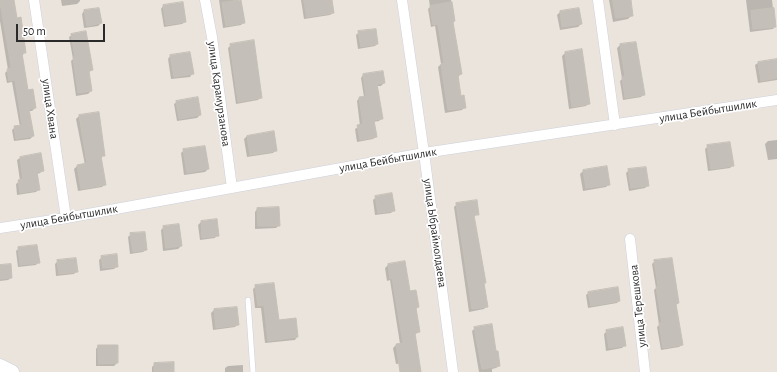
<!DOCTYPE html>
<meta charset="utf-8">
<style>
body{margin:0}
#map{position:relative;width:777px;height:372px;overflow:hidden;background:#ebe4dd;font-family:"Alegreya Sans",sans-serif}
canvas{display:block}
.scale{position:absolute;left:16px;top:24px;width:89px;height:18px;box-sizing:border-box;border:2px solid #2a2a2a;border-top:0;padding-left:5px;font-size:12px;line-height:14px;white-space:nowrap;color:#2a2a2a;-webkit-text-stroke:3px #fff;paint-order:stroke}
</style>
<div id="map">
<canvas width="777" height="372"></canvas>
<div class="scale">50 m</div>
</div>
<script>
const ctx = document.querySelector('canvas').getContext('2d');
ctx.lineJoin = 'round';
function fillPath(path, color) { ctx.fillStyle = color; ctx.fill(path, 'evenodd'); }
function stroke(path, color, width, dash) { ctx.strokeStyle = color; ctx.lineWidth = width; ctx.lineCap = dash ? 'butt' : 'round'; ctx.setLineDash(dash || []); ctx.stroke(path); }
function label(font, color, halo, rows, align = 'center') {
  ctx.font = font + ' "Alegreya Sans",sans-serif'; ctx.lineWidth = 3.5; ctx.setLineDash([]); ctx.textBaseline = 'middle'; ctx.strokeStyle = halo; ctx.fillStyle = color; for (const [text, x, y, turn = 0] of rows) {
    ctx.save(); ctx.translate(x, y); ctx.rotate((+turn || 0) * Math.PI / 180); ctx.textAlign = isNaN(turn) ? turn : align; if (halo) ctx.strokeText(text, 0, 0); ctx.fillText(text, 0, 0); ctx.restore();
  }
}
fillPath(new Path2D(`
 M0 0H13L16 19 25 52 22 56 28 91 35 108 32 111H29L33 136 30 139 14 141 12 130 15 127H20L12 82 7 83 5 73 8 70 0 21Z
 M61 0H80V1L77 4 62 6Z
 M219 0H238L244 22 241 25 223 28Z
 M301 0H331L333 13 330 15 304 19Z
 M429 0H451L454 21 452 23 461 74 458 77 460 97 465 107 462 110 445 113 438 67 441 64 435 26 431 27 428 9 430 7Z
 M609 0H630L632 15 628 19 613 22Z
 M746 0H772L775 26 773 29 750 32Z
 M163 6 185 22 182 24 164 27 161 9Z
 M84 11 101 23 98 26 84 28 82 14Z
 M560 12 581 24 578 27 560 30 557 15Z
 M359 32 377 44 375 46 358 49 356 35Z
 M72 35 92 70 88 73 91 91 88 94 76 96 71 61 73 59 69 37Z
 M635 43 643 95 641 97 623 100 620 81 622 79 617 48 620 45Z
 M231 45 261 97 258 100 236 104 228 48Z
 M581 51 589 103 586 106 569 109 562 56 565 53Z
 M170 56 192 74 190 77 171 79 168 59Z
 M777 60V80L758 83 755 65 758 63Z
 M363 75 384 83 381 86H377L382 118 379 121 373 122 376 137 373 139 357 142 355 129 360 126 357 101 359 98 364 97 361 78Z
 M177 102 200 115 197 118 177 121 174 104Z
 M98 113 104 155 100 159 105 184 102 187 78 191 74 169 77 166 85 165 76 119 79 116Z
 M273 132 276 150 273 153 247 157 244 139 247 136Z
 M777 140V159L768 160 765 144 768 141Z
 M708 146 733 165 730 168 708 171 705 149Z
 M184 150 208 169 205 172 184 175 181 153Z
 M40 154 43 171 40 173 37 174 39 189 36 192 17 195 16 184 20 181 17 160 20 158Z
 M629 170 648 185 645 188 629 191 626 173Z
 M583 171 609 184 606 187 583 191 580 174Z
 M376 197 394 210 391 213 375 215 373 200Z
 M457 204 478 214 473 217 487 306 484 309 469 312 454 207Z
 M257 209 279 225 276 228 255 229V212Z
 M216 220 217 235 215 238 200 240 198 225 201 222Z
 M164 227 181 246 178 249 163 251 161 230Z
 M131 234 146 250 143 252 130 254 128 237Z
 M19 248 38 262 36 265 18 267 16 251Z
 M102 257 117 266 114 269 100 271 99 260Z
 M58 261 77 271 74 274 56 276 55 264Z
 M655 261 678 303 676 305 682 345 679 347 661 350 657 327 659 325 654 290 656 288 652 264Z
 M404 262 409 293 418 307 416 309 419 332 414 335 420 372H404L403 363 396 364 393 348 396 345 400 344 390 280 387 281 385 268 388 265Z
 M0 266 11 278 8 280 0 281Z
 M256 286 278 321 295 319 297 337 295 340 265 343 261 308H255L253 289Z
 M589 292 619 301 617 303 588 308 586 295Z
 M236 308 238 324 235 327 213 330 211 313 214 310Z
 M475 328 495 353 499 366 496 368 492 369V372H479L472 331Z
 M607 331 625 345 622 348 606 351 604 334Z
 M98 346 117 363 114 366H96V349Z
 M155 364 173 372H152V367Z
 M243 365V372H225V368L228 366Z`), '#0003');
const building = new Path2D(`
 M0 0H14L17 18 21 17 26 53H22L28 90 33 89 36 108 29 109 34 136 16 139 14 126 22 125 15 80 9 81 7 69 11 68Z
 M241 0 245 23 226 26 222 3Z
 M304 0H332L334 13 307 17Z
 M613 0H631L633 16 616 18Z
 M183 2 186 22 166 25 163 5Z
 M452 2 455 21 453 22 462 74 458 75 461 96 464 95 466 108 448 110 441 64 444 63 438 24 433 25 430 6Z
 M99 8 102 23 87 26 84 10Z
 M579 8 582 24 562 27 560 11Z
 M774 8 776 27 753 29 751 11Z
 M376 29 378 44 361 47 358 31Z
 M86 31 93 70 89 71 92 91 78 93 73 57H75L71 34Z
 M254 40 262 98 238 102 230 44Z
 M636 42 645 95 625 98 622 77H625L620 44Z
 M582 49 590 104 572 107 565 52Z
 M190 52 194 74 174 77 170 55Z
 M777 59V78L761 81 758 62Z
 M383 71 385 83 377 84 383 119 374 120 377 137 360 140 357 125 363 124 359 97 366 96 363 74Z
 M198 97 201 115 179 119 176 101Z
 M99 112 105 156H101L106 185 81 189 77 165 87 163 79 115Z
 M274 131 277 151 250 155 247 136Z
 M730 142 734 166 711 169 707 145Z
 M205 146 209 169 187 173 183 149Z
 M41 153 44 171 37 172 40 190 20 193 18 180 23 179 20 157Z
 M607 166 610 185 586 188 583 170Z
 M646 167 649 186 631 188 628 169Z
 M392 193 395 211 378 213 375 196Z
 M477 200 479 215H474L486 283H484L488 307 472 309 456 203Z
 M279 207 280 226H258L257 208Z
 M217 219 219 236 202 238 201 221Z
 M179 224 182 246 166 248 163 226Z
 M145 232 147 250 133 252 130 233Z
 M37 245 40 263 20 265 18 247Z
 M117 254 118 267 103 268 101 256Z
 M76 258 78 272 59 274 57 260Z
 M672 258 679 303 676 304 683 345 663 348 659 323H662L656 287 658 286 654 260Z
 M405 261 410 291 416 290 419 307 416 308 420 332 415 333 421 372H400L396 344 403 343 392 278 390 279 388 264Z
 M11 264 12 278 0 279V265Z
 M274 283 279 320 296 318 298 337 268 341 264 305 258 306 255 285Z
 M618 287 620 301 591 306 588 292Z
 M237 307 239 325 216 328 214 309Z
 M492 324 496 351H498L500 366 482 369 474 327Z
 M623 327 626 346 609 348 606 330Z
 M98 345H118V363L99 364Z
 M174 362V372H154V363Z`);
fillPath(building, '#c4bfb9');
stroke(building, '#c6c0b7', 1);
const lane = new Path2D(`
 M248 300 253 372`);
const street = new Path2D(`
 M34 0 66 218
 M205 0 212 37 232 188
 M402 0 424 153 453 372
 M598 0 615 125
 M0 228 66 218 424 153 777 100
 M630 239 645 372`);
const secondary = new Path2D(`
 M0 366 12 372`);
stroke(lane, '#ccd0db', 6);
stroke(street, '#ccd0db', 11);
stroke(secondary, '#ccd0db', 15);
stroke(lane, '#fff', 5);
stroke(street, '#fff', 10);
stroke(secondary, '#fff', 14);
label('12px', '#2a2a2a', '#fff', [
 ["улица Карамурзанова",219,94,82],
 ["улица Хвана",50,109,82],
 ["улица Бейбытшилик",708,111,-9],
 ["улица Бейбытшилик",388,160,-10],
 ["улица Бейбытшилик",69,217,-10],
 ["улица Ыбраймолдаева",435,233,82],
 ["улица Терешкова",638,306,-96]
]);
</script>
